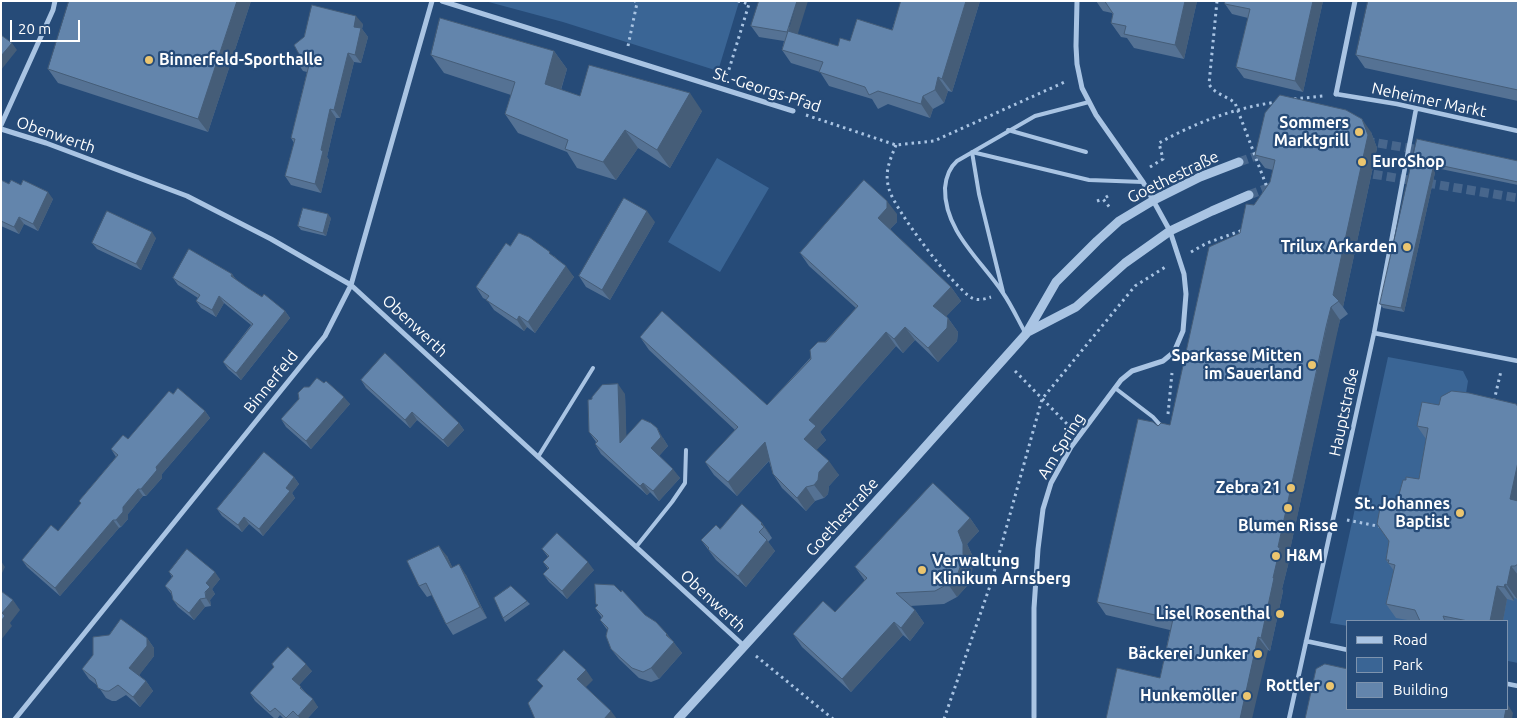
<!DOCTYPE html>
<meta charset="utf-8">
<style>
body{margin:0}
#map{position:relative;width:1519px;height:720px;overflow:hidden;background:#264b78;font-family:Ubuntu,sans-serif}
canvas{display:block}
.frame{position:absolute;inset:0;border:2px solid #fff;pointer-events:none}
.legend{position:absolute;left:1346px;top:620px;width:162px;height:90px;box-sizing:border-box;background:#264b78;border:1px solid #7d93ae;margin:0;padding:6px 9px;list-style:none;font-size:15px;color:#fff}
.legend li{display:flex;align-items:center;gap:10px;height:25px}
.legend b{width:25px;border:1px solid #7d93ae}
.scale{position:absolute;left:10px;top:20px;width:70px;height:22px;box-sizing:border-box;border:2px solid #fff;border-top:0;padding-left:6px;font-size:15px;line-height:18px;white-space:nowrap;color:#fff;-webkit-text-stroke:4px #264b78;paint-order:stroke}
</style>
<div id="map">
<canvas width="1519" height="720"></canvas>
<div class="frame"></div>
<ul class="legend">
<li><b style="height:6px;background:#a9c4e3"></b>Road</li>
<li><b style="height:14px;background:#3a6595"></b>Park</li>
<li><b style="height:14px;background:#6385ac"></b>Building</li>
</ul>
<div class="scale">20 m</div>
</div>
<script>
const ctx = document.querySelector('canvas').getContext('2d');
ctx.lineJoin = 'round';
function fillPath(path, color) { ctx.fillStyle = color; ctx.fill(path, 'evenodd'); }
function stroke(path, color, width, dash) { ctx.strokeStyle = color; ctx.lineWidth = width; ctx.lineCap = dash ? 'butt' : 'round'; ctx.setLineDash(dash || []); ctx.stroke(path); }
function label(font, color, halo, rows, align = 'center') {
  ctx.font = font + ' Ubuntu,sans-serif'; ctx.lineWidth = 4.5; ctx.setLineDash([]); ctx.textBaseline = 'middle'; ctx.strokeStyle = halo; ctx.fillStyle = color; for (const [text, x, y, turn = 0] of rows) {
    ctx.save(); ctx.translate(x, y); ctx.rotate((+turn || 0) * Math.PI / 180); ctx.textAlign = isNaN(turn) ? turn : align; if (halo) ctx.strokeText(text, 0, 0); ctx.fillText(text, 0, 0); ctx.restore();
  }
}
fillPath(new Path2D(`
 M485 1H738L739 2 718 71 563 22Z
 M717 158 769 188 720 272 668 242Z
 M1388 357 1463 371 1468 381 1465 400 1518 411V663L1508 661V621H1348V626L1330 623Z`), '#3a6595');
stroke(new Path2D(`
 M1365 141 1426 151
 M1239 162 1267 152
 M1360 172 1518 198
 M1249 195 1275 185`), '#47668c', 9, [9, 4.5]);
stroke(new Path2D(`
 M1217 1 1209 84C1214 94 1227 96 1235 103L1268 190
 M628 46 637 3 635 1
 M727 76 749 4 738 1
 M1294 99 1323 96
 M806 115 896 145 934 141 1067 81
 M896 145C890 160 884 172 889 189 894 209 954 288 972 298 978 301 985 299 991 297
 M1150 167 1163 159 1159 143C1195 123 1236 107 1278 102
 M1108 196 1103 199 1111 209
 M1097 201 1103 199
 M1191 252 1207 243 1243 230
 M1015 371 1070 427
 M1494 401 1501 371
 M1168 414 1172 373
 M1347 520 1382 527
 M756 656 833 719
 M944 719 991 583 1042 399 1135 286 1167 266`), '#a9c4e3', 3, [2.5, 4]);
stroke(new Path2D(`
 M1008 130 1086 152
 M972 152 1089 180 1143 182
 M972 152 979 194 1003 292
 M1026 334C1018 320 1012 306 1003 293 981 260 944 231 945 188 946 176 949 168 957 161L1035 116 1089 102
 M1115 388 1153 417 1162 427
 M538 457 593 368
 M636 547 672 502 685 483 686 450`), '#a9c4e3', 4);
stroke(new Path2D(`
 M1336 94 1397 104 1518 131
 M1374 333 1518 361
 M1306 641 1348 650
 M1508 684 1518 686
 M1289 719 1374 333 1416 109`), '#a9c4e3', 4.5);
stroke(new Path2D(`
 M442 1 793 111
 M1336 94 1355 1
 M1 125 53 10 55 1
 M1 129 46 143 187 196 271 239 351 285 744 646
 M1034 717V608L1038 549 1043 509 1051 483 1071 447 1121 380 1132 371 1163 361 1174 352 1183 331 1186 294 1184 274 1170 231 1143 182 1096 115 1082 88 1077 64 1076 46 1077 1
 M15 719 325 336 351 285 432 1`), '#a9c4e3', 5);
stroke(new Path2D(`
 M1026 333 1076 307 1125 263 1170 231 1212 211 1249 195
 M678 719 900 475 1026 334 1056 282 1097 241 1119 221 1154 200 1200 177 1239 162`), '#a9c4e3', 9);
fillPath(new Path2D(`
 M251 1 208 132 58 83 48 69Z
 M759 1 798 34 838 46 850 41 892 30 901 1H980L952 92 948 91 944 103 933 109 930 118 888 104 878 109 872 99 829 86 820 72 791 63 782 50 784 41 759 37 751 26Z
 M1096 1H1197L1184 59 1134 48 1127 38 1121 37 1111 23 1113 14 1112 13 1103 11Z
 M1225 1H1323L1303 92 1244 78 1236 67 1248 18 1232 14 1225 4Z
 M1518 1V101L1365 68 1356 55Z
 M363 24 362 29 368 37 361 63 354 62 340 118H336L327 157 329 160 321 193 291 185 285 176 294 143 291 138 307 72 303 71 297 62Z
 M554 51 567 69 561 90 580 96 702 111 670 168 638 148 616 180 577 168 567 152 518 133 505 114 511 95 444 73 431 55Z
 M1371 132 1377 148 1343 307 1348 314 1340 320 1335 340 1288 559 1289 561 1282 589 1283 591 1270 651 1268 650 1160 678 1170 630 1106 615 1097 602 1158 426 1170 425 1240 233 1254 205 1270 182 1273 170 1265 168 1255 155Z
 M1417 139 1518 161V185L1436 168 1404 312 1383 308 1380 304Z
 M1 180 9 184 53 199 38 231 24 224 19 234 1 226Z
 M897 214V222L890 229 951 287 961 301 946 316 948 318 958 332 957 341 938 362 915 340 903 353 896 346 820 432 826 440 816 450 839 475 829 486 828 494 824 498 815 501 806 511 782 488 773 474 769 461 737 496 714 475 705 462 735 430 649 350 640 337 767 405 856 308 809 266 800 253Z
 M331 218 326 236 301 230 298 226Z
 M655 222 610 300 586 287 579 276Z
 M156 238 141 270 97 249 92 243Z
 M510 246 554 256 574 277 535 333 527 327 524 331 494 310 487 300 483 298 476 287Z
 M232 274 237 281 248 288 285 311 290 318 241 380 228 369 223 362 251 325 224 303 216 317 201 308 196 301 198 298 178 285 173 278Z
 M361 380 459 423 464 430 448 447 417 420 410 428 366 388Z
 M324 383 350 404 311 449 286 427 281 419 309 387Z
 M173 394 205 411 210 418 162 474V478L146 496H143L128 514V519L121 527 119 528 60 596 27 567 22 560 58 531 81 504 79 501 116 457 111 449 128 439Z
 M625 394 626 436 663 438 668 446 659 456 680 478 659 501 650 492 647 495 601 454 595 444 596 442 589 432Z
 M1439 405 1518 407V593L1517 599 1514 598V601L1507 599 1503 621H1413L1396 618 1386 604 1394 571 1386 560 1389 541 1377 524 1398 498 1406 480 1419 479 1426 439 1417 426Z
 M294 477 299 484 292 493 295 498 263 536 249 524 242 532 222 516 217 509Z
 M970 518 979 531 967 544 973 557 972 572 967 586 957 597 944 604 910 606 915 610 924 623 910 641 903 635 851 692 802 647 793 634 835 612 865 581 855 567Z
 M762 523 772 538 768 542 775 551 746 587 716 560 701 540 720 529Z
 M542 549 594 570 567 599 549 582 543 574 548 569 543 562 548 557Z
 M447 556 452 567 466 575 487 618 453 635 446 624 432 595 427 597 419 586Z
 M169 572 220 579 212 589 215 594 210 600 211 606 205 607 194 620 178 607 173 600 172 595 165 586 172 577Z
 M527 601 530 604 505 622 503 618Z
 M595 608 645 615 667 634 682 653 659 679 651 682 639 678 619 659 611 649 608 631 600 620 602 618Z
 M147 638 154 648V656L139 675 146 681 153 691 140 707 126 695 116 701H112L106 698 98 686 89 679 82 669Z
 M272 664 312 671 299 685 318 707 307 719H284L280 715 277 719H275L255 701 250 693 274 667Z`), '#557294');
fillPath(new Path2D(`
 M237 1H251L208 132 198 119Z
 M797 1H808L795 43 788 32Z
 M966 1H980L952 92 942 79Z
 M1185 1H1197L1184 59 1175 45Z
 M1313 1H1323L1303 92 1295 81Z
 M356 16 363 24 362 29 368 37 361 63 355 55 354 27Z
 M12 43 17 50 1 70V56Z
 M554 51 567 69 557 102 545 84Z
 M348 53 354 62 340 118 334 110Z
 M938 77 948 91 944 103 935 90Z
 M690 93 702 111 670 168 657 150Z
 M923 96 933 109 930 118 921 104Z
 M330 109 336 118 327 157 329 160 321 193 315 184 321 150Z
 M1362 119 1371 132 1377 148 1343 307 1333 295Z
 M625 130 638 148 616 180 603 162Z
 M1434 164 1436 168 1404 312 1401 308Z
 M48 192 53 199 38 231 33 224Z
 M887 201 897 214V222L887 232 878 218Z
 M647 211 655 222 610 300 602 290Z
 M328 214 331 218 326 236 323 233Z
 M19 217 24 224 19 234 14 227Z
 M152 232 156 238 141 270 136 264Z
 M566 266 574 277 535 333 528 322Z
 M232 274 237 281 231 276Z
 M951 287 961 301 943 320 933 306Z
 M219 296 224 303 216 317 212 310Z
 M1331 307 1340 320 1288 559 1289 561 1282 589 1283 591 1270 651 1261 638 1278 547Z
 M285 311 290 318 241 380 236 373Z
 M519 316 527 327 524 331 517 320Z
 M948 318 958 332 957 341 938 362 928 348Z
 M905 327 915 340 903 353 894 339Z
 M886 332 896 346 820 432 826 440 814 453 804 439 809 420Z
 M618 384 625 394 627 452 620 443Z
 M344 397 350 404 311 449 306 441Z
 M205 411 210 418 162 474V478L146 496 141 489 156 467Z
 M412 412 417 420 410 428 405 420Z
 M459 423 464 430 448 447 443 440Z
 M657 428 663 438 668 446 658 457 651 448Z
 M765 442 774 455 737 496 728 482Z
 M829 461 839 475 829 486 828 494 824 498 814 485 819 472Z
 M1518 462V510L1510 499Z
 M673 469 680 478 659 501 653 491Z
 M294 477 299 484 292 493 295 498 263 536 259 529 286 488Z
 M643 483 650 492 647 495 640 486Z
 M806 487 815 501 806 511 797 498Z
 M138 489 143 496 128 514V519L121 527 116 520 123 507Z
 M244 517 249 524 242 532 238 525Z
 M970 518 979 531 967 544 973 557 972 572 967 586 957 597 948 584 958 531Z
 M113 520 119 528 60 596 55 588Z
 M762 523 770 534H769L764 527 761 524Z
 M767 540 775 551 746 587 738 576Z
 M439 546 447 556 458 579 451 568Z
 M1 561 5 567 1 575Z
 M588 562 594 570 567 599 562 591Z
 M459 564 466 575 487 618 480 607Z
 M1511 566 1518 575V593L1517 599 1507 585Z
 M215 572 220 579 212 589 215 594 210 600 211 606 206 598V583Z
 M1505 584 1514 598V601L1504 587Z
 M1497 586 1507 599 1503 621H1490Z
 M200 599 205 607 194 620 189 613Z
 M13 600 20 610 10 623 12 626 1 640 2 613Z
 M915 610 924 623 910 641 901 628Z
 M894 622 903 635 851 692 842 679Z
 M667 634 682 653 659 679 651 668Z
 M1258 637 1268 650 1252 719H1240Z
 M147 638 154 648V656L137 678 129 668Z
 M306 664 312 671 297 687 292 679Z
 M586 670 593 680 584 689 577 679Z
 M146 681 153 691 140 707 133 697Z
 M313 699 318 707 307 719H300L298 716Z
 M1508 705 1513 713 1512 719H1504L1506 709H1508Z
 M611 711 617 719H604Z`), '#455d78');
const building = new Path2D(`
 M69 1H237L198 119 48 69Z
 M759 1H797L787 32 751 26Z
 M901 1H966L942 79 938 77 935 90 923 96 921 104 878 91 869 95 865 87 819 72 823 62 782 50 788 31 838 46 840 38 850 41 857 19 892 30Z
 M1105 1H1185L1175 45 1124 34 1126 26 1111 23 1113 14Z
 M1225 1H1313L1295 81 1236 67 1250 9 1225 4Z
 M1368 1H1518V90L1356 55Z
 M312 5 356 16 354 27 361 28 355 55 348 53 334 110 330 109 321 150 323 151 315 184 285 176 295 139 291 138 309 65 297 62 299 54 294 45 304 37Z
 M440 18 554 51 545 84 580 96 589 65 690 93 657 150 625 130 603 162 565 149 568 140 505 114 515 82 431 55Z
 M1 35 12 43 1 56Z
 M1280 95 1346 110 1362 119 1368 135 1333 295 1339 301 1331 307 1326 327 1278 547 1280 548 1273 578H1274L1261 638 1258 637 1240 719H1106L1117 668 1160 678 1173 619 1097 602 1138 419 1153 422 1158 426 1161 423 1170 425 1209 247 1240 233 1246 204 1254 205 1270 182 1275 160 1255 155 1265 113Z
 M1417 139 1518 161V182L1434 164 1401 308 1380 304Z
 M1 180 9 184 11 180 21 185 23 180 48 192 33 224 19 217 14 227 1 221Z
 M864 180 887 201V208L878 218 951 287 933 306 948 318 947 328 928 348 905 327 894 339 886 332 809 420 816 426 804 439 829 461 819 472 818 480 814 485 806 487 797 498 773 474 765 442 728 482 705 462 738 427 640 337 662 311 767 405 811 359 810 350 818 342H826L858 306 800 253Z
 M624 198 647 211 602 290 579 276Z
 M303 208 328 214 323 233 298 226Z
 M107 211 152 232 136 264 92 243Z
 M519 233 529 237 550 252 549 253 566 266 528 322 519 316 517 320 486 300 489 296 476 287 506 243 510 246Z
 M189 249 232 274 231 276 248 288 262 297 264 294 285 311 236 373 223 362 253 324 219 296 212 310 196 301 200 295 173 278Z
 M385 353 459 423 443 440 412 412 405 420 361 380Z
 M317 378 324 383 326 381 344 397 306 441 281 419 299 399 298 393 304 387H309Z
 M618 384 620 443 642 419 651 423 657 428 661 437 651 448 673 469 653 491 643 483 640 486 595 444 598 441 589 432 588 400 592 399V397L602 385Z
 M178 388 205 411 156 467 157 470 141 489H138L123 507V512L116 520H113L55 588 22 560 51 525 58 531 81 503 79 501 118 455 111 449 123 435 128 439 169 391 173 394Z
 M1452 391 1469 393 1516 404 1518 407V462L1510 499 1518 501V564L1515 566H1511L1507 585 1505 584 1504 587 1497 586 1490 621H1468L1443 616 1445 621H1420L1415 610 1386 604 1395 565 1388 563 1389 560H1386L1389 541 1377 524 1380 508 1398 498 1403 480H1406V477L1419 479 1428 428 1417 426 1422 402 1439 405 1441 397Z
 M264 452 294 477 286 488 290 491 259 529 244 517 238 525 217 509Z
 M933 483 970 518 958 531 963 544V559L958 573 948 584 935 591 896 593 915 610 901 628 894 622 842 679 793 634 823 601 835 612 867 578 855 567Z
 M742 504 762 523 761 524 764 527 759 532 767 540 738 576 708 549 709 548 701 540 716 525 720 529Z
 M557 533 588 562 562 591 543 574 549 568 543 562 549 556 542 549Z
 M439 546 451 568 459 564 480 607 446 624 426 583 419 586 407 561Z
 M187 549 215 572 206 583 210 587 205 592 206 598 200 599 189 613 173 600 171 591 165 586 173 576 169 572Z
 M595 584 614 585 621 592 622 590 645 615 656 622 667 634 666 635 674 642 651 668 643 672 632 668 611 649 606 636 608 628 600 620 603 616 595 608 598 605 596 604Z
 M511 586 527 601 503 618 494 598Z
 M1 591 13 600 2 613 5 616 1 621Z
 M121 619 147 638V646L129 668 146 681 133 697 118 685 109 691H105L98 688 95 679 82 669 93 655V637L109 635Z
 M288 647 306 664 292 679 301 687 300 688 313 699 298 716 293 711 286 718 275 708 270 712 250 693 274 667 272 664Z
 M564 650 586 670 577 679 611 711 604 719H535L528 703 543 686 537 680Z
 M1325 664 1348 669V709H1506L1504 719H1305L1316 669Z`);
fillPath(building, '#6385ac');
stroke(building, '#455d78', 1);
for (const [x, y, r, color] of [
 [149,60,5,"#ebc56f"],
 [1359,132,5,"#ebc56f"],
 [1362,162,5,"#ebc56f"],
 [1407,247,5,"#ebc56f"],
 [1312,365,5,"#ebc56f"],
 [1291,488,5,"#ebc56f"],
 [1288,508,5,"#ebc56f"],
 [1460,513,5,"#ebc56f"],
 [1276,556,5,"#ebc56f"],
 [922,570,5,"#ebc56f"],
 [1280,614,5,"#ebc56f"],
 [1258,654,5,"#ebc56f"],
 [1330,686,5,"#ebc56f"],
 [1247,696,5,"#ebc56f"]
]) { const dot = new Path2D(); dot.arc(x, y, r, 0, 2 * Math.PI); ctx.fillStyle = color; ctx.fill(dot); stroke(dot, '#264b78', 2); }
label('bold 16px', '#fff', '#264b78', [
 ["Binnerfeld-Sporthalle",159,60,"left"],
 ["Sommers",1349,123],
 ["Marktgrill",1349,141],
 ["EuroShop",1372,162,"left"],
 ["Trilux Arkarden",1397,247],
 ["Sparkasse Mitten",1302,356],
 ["im Sauerland",1302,374],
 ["Zebra 21",1281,488],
 ["St. Johannes",1450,504],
 ["Baptist",1450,522],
 ["Blumen Risse",1288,526,"center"],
 ["H&M",1286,556,"left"],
 ["Verwaltung",932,561,"left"],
 ["Klinikum Arnsberg",932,579,"left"],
 ["Lisel Rosenthal",1270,614],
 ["Bäckerei Junker",1248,654],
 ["Rottler",1320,686],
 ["Hunkemöller",1237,696]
], 'right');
label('16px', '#fff', '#264b78', [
 ["St.-Georgs-Pfad",767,90,18],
 ["Neheimer Markt",1429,100,12],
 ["Obenwerth",56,135,19],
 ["Goethestraße",1173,177,-26],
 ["Obenwerth",415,326,43],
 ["Binnerfeld",271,382,-51],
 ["Hauptstraße",1344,412,-78],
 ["Am Spring",1061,446,-58],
 ["Goethestraße",842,517,-48],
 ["Obenwerth",713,601,43]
]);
</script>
